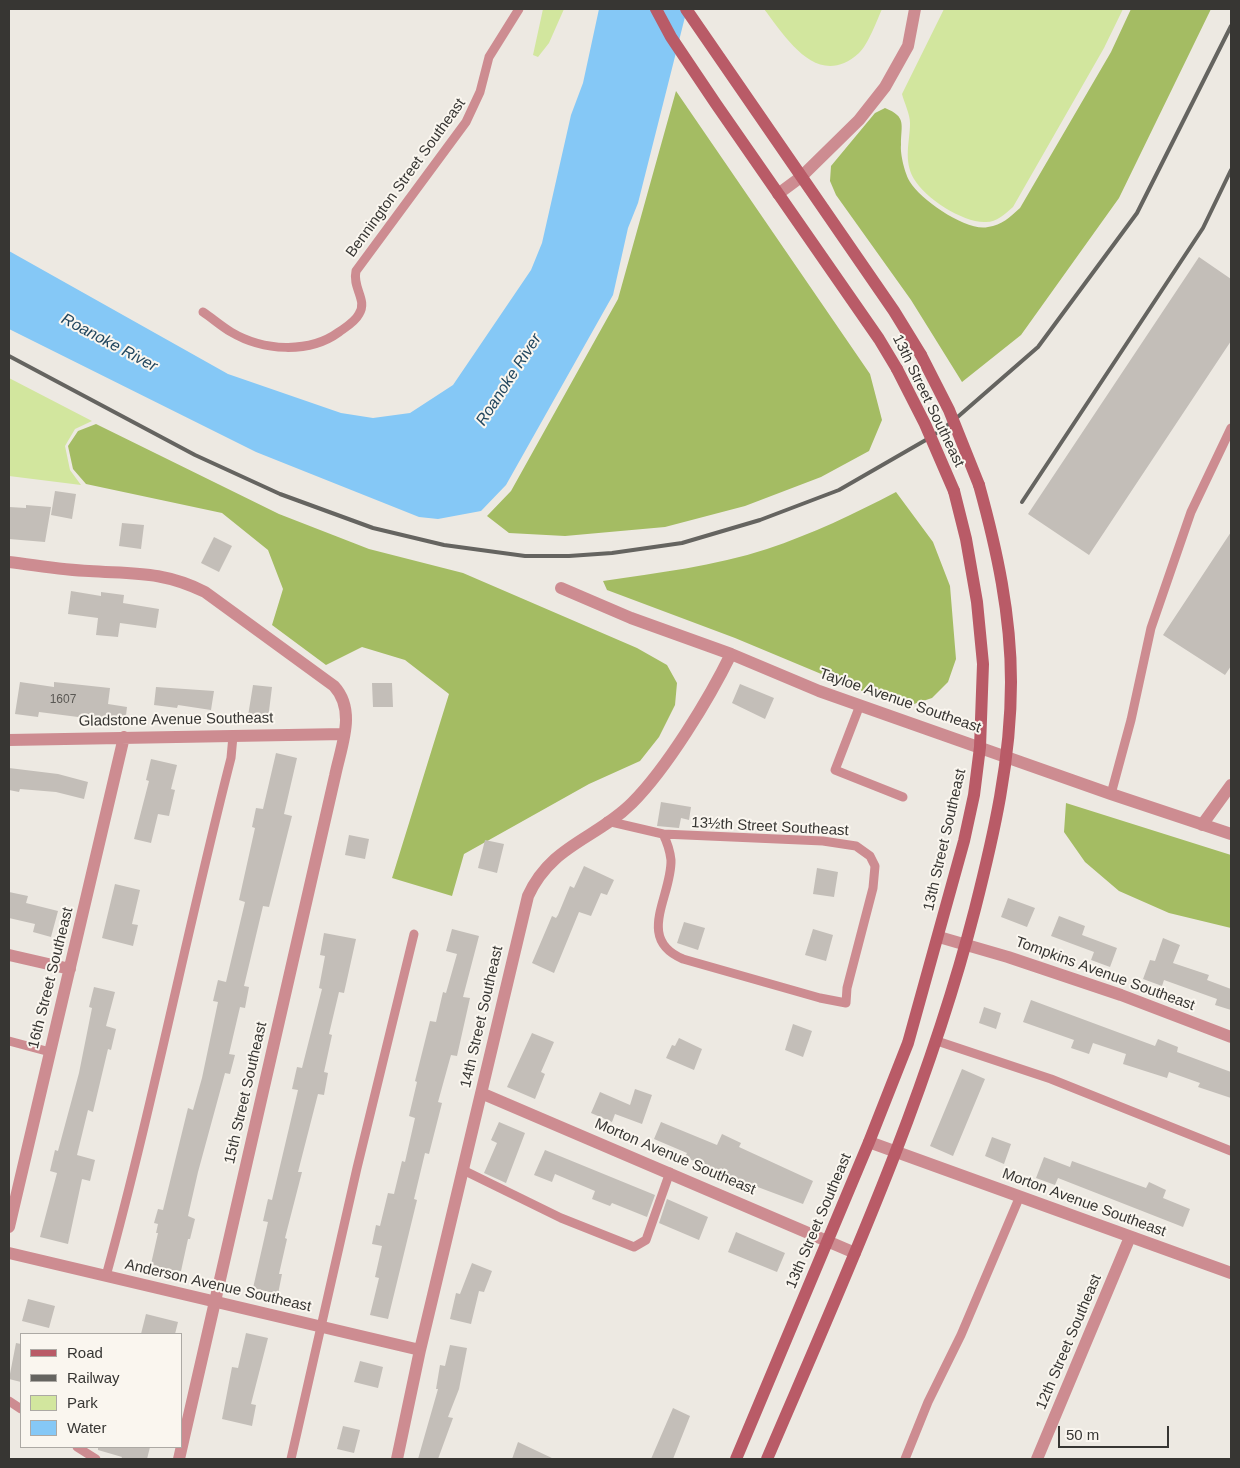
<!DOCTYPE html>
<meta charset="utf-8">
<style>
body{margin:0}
#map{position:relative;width:1240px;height:1468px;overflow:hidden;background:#ede9e2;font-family:Arial,sans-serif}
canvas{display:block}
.frame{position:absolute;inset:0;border:10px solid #373633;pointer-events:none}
.legend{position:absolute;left:20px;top:1333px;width:162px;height:115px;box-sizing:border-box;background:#faf6ef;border:1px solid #aca9a4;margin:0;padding:6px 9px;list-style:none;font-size:15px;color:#373633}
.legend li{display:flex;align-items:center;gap:10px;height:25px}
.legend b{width:25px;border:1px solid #aca9a4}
.scale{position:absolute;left:1058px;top:1426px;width:111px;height:22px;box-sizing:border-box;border:2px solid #373633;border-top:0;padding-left:6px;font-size:15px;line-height:18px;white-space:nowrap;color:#373633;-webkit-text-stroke:4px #faf6ef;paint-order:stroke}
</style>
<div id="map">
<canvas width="1240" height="1468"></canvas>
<div class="frame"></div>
<ul class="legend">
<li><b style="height:6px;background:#b95b67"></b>Road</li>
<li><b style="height:6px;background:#656460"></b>Railway</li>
<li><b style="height:14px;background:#d2e69e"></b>Park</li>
<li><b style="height:14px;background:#85c8f6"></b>Water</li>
</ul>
<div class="scale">50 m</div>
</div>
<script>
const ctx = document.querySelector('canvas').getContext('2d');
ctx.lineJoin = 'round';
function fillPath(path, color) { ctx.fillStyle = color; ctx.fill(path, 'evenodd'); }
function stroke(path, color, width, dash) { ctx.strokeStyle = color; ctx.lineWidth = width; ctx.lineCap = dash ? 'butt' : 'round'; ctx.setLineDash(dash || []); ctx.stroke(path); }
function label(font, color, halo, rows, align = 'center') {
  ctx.font = font + ' Arial,sans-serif'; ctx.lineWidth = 4; ctx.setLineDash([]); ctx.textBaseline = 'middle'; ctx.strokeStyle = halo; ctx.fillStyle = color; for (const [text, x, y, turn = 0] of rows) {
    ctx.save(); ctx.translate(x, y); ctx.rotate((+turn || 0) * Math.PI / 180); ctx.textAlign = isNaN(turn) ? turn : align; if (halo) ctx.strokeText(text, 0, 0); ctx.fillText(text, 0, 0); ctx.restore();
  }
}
fillPath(new Path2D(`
 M543 9H564L549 43 538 57 533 55Z
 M764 9H882C877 20 868 45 859 53 818 90 787 39 764 9Z
 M944 9H1123L1104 48 1013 207C1004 215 996 223 984 222 962 222 925 198 914 179 903 160 910 142 910 123 910 114 904 102 902 94Z
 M9 378 92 421 75 429 65 446 70 470 81 485 9 476Z`), '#d2e69e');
fillPath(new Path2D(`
 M1131 9H1211L1119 198 1021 335 962 382 911 300 836 195 830 181 831 166 875 113 885 108C907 117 901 124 901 145 900 154 905 174 910 182 921 200 967 232 988 227 1002 225 1010 217 1020 208L1111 52Z
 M676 91 870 374 882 420 869 451 821 477 745 506 665 527 565 536 509 533 487 516 511 491 618 299Z
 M96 424 279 514 369 549 463 573 637 648 667 665 677 683 675 705 659 737 640 761 589 784 464 854 452 896 392 878 449 694 405 660 362 647 326 665 272 625 283 589 268 550 222 513 86 484 73 469 68 446 78 431Z
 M896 492 933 542 950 586 956 659 948 682 932 698 908 706 862 691 735 638 607 590 603 581C657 573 715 566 767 549 812 534 854 514 896 492Z
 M1066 803 1231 855V928L1169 913 1119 891 1085 862 1064 832Z`), '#a4bc63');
fillPath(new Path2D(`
 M599 9H687L638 203 628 228 613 295 506 485 481 511 438 519 419 517 256 452 9 329V251L228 374 341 413 373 418 410 413 453 385 531 270 542 243 571 115 583 83Z`), '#85c8f6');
fillPath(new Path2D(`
 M1199 257 1231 279V341L1089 555 1028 514Z
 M55 491 76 494 72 519 51 515Z
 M26 505 51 507 45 542 9 539V507L26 508Z
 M122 523 144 525 141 549 119 546Z
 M1231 532V666L1225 675 1163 635Z
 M214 537 232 546 219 572 201 563Z
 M71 591 101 596V592L124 595 123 603 159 609 156 628 120 623 118 637 96 635 98 618 68 614Z
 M20 682 54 687V682L110 688 108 704 127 707 125 723 39 712 38 717 15 714Z
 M372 683H392L393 707H373Z
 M740 684 774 698 765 719 732 703Z
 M253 685 272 687 268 719 248 716Z
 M156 687 214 691 211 710 178 705 177 708 154 705Z
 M276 753 297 758 284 814 292 816 269 907 263 906 244 986 249 987 245 1008 240 1007 229 1054 235 1055 230 1074 225 1073 198 1172 188 1216 195 1219 190 1239H188L181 1271 167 1270 151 1264 158 1233H156L158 1224 154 1223 158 1209 163 1210 188 1108 193 1110 202 1078 218 1002 213 1001 218 980 226 982 245 902 239 900 255 828 252 827 256 808 263 809Z
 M151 759 177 765 171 789 175 790 169 816 158 814 151 843 134 839 149 781 146 780Z
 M9 768 58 774 88 782 84 799 56 792 20 789 19 792 9 790Z
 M661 802 691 807 689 820 681 818 679 828 657 826Z
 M349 835 369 839 365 859 345 855Z
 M485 840 504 844 497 873 478 868Z
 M584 866 614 880 607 895 601 893 591 916 579 912 554 973 532 963 552 916 556 918 558 915 570 886 574 888Z
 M817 868 838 872 834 897 813 894Z
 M115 884 140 890 132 924 138 925 133 946 102 938Z
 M9 892 28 896 26 903 58 911 51 937 33 932 35 924 9 918Z
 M1008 898 1035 908 1027 927 1001 917Z
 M1059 916 1085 926 1082 935 1117 948 1110 967 1091 960 1094 952 1051 936Z
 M684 922 705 928 698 950 677 943Z
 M452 929 479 936 463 997 470 998 457 1056 451 1055 438 1102 442 1103 429 1154 425 1153 414 1199 417 1200 388 1319 370 1315 379 1278 375 1277 382 1246 372 1244 376 1225 380 1226 388 1193 394 1194 402 1161 405 1162 415 1118 409 1116 417 1082 415 1081 430 1021 436 1022 443 992 446 993 457 954 446 951Z
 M813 929 833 935 826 961 805 955Z
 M324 933 356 939 344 993 339 992 329 1034 332 1035 324 1072 328 1073 324 1095 318 1094 298 1172H302L285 1238 287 1239 279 1274H282L278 1294 253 1288 268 1222 263 1221 268 1199 272 1200 298 1090 292 1089 297 1067 302 1068 322 989 319 988 325 956 320 955Z
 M1163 938 1180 945 1173 963 1209 975 1207 980 1231 989V1010L1215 1005 1217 999 1164 980 1162 986 1143 979 1150 960 1155 961Z
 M94 987 115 992 106 1026 116 1029 111 1050 108 1049 93 1112 88 1110 77 1155 95 1160 90 1181 82 1179 68 1244 40 1237 57 1173 50 1171 55 1150 58 1151 79 1073 92 1008 89 1007Z
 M1031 1000 1155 1046 1158 1039 1178 1047 1177 1052 1231 1072V1098L1198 1087 1200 1083 1169 1072 1167 1078 1123 1064 1126 1054 1093 1043 1089 1054 1071 1048 1074 1040 1023 1022Z
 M984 1007 1001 1013 996 1029 979 1023Z
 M793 1024 812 1031 803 1057 785 1050Z
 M532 1033 554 1042 541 1072 545 1074 535 1099 507 1087Z
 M679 1038 702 1049 694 1070 666 1058 672 1045 675 1046Z
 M962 1069 985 1079 953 1156 930 1146Z
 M635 1089 652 1095 642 1124 615 1114 612 1122 591 1113 600 1092 630 1105Z
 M499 1122 525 1133 506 1183 484 1173 497 1143 491 1140Z
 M661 1122 717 1145 722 1134 741 1143 739 1147 813 1181 803 1204 723 1174 685 1157 687 1153 654 1139Z
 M992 1137 1011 1144 1004 1164 985 1156Z
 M545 1150 655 1195 647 1217 612 1203 610 1206 592 1199 595 1191 555 1174 552 1182 534 1175Z
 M1044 1157 1070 1167 1072 1161 1146 1188 1149 1182 1166 1190 1163 1198 1190 1209 1183 1227 1058 1178 1055 1185 1036 1178Z
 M667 1199 708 1217 699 1240 659 1223Z
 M736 1232 785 1253 777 1272 728 1252Z
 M472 1263 492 1271 484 1292 479 1291 471 1324 450 1319 456 1293 460 1294Z
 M28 1299 55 1306 49 1328 22 1321Z
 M146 1314 178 1322 175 1334H141Z
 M246 1333 268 1338 251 1404 256 1405 252 1426 222 1419 232 1367 238 1368Z
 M16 1343 21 1344V1382L9 1379Z
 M450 1345 467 1348 459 1389 448 1417 453 1418 438 1459H418L438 1389H436L440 1365 445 1366Z
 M360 1361 383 1367 378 1388 354 1382Z
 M673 1408 690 1416 673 1459H651Z
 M343 1426 360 1430 354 1453 337 1449Z
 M518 1442 554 1459H512Z
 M98 1447H150L147 1459H121L122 1457 98 1450Z`), '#c3beb8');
stroke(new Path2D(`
 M203 312C212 318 221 326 231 332 263 351 309 354 339 332 346 327 355 322 359 314 368 300 352 288 356 271L466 122 480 92 489 57 519 9
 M860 705 835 770 903 797
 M1111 794 1131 720 1151 628 1191 512 1231 428
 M607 821 663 834C667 842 670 851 671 860 672 896 635 939 683 959L820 998 846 1003 847 988 873 888 875 866 870 856 856 846 823 841 663 834
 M9 1041 50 1052
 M937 1041 1051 1079 1231 1151
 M463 1170 561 1218 634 1247 646 1240 670 1172
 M106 1276C153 1105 187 930 231 758L233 736
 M9 1401 21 1409
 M77 1447 96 1459
 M291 1459 357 1168 414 934
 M905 1459 928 1402 961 1335 1020 1196`), '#cd8c91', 9);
stroke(new Path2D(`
 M778 194 801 177 859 120 885 87 908 46 915 9
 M9 562C35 565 62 570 89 571 134 574 163 571 205 592L334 686C357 711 341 746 335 776L179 1459
 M561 588 631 618 731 654 819 691 1111 794 1231 834
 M9 740 344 734
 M1202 825 1231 785
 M939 937 1008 957 1121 995 1231 1037
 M9 955 70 969
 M481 1093 855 1253
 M869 1142 1231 1273
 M9 1227 124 737
 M9 1253 420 1350
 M397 1459 420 1350 528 896C551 845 596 839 632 803 667 768 709 699 731 654
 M1037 1459 1130 1237`), '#cd8c91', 12);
stroke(new Path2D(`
 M656 9 671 37 716 104 879 339 897 369
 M686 9 894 311 921 355
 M736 1459 869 1142 908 1043 964 841 974 795 980 747 983 664 977 602 966 539 954 491
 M767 1459C844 1279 926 1100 975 909 994 834 1011 760 1011 682 1011 615 997 550 979 485`), '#b95b67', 12);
stroke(new Path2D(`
 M9 356 195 455 280 494 373 528 444 545 525 556H569L612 553 682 543 760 520 839 490 931 437 953 421 1038 347 1137 213 1231 26
 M1022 502 1203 228 1231 170`), '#656460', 4);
stroke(new Path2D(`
 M921 355 949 410 979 485
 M897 369 925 424 954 491`), '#b95b67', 12);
label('12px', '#5a5854', null, [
 ["1607",63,700]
]);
label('15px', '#373633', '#faf6ef', [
 ["Bennington Street Southeast",406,178,-54],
 ["13th Street Southeast",928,401,64],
 ["Tayloe Avenue Southeast",900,701,19],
 ["Gladstone Avenue Southeast",176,720,-1],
 ["13½th Street Southeast",770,827,3],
 ["13th Street Southeast",945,840,-77],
 ["Tompkins Avenue Southeast",1105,974,20],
 ["16th Street Southeast",51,978,-76],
 ["14th Street Southeast",482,1017,-77],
 ["15th Street Southeast",246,1093,-77],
 ["Morton Avenue Southeast",675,1157,23],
 ["Morton Avenue Southeast",1084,1203,20],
 ["13th Street Southeast",819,1221,-67],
 ["Anderson Avenue Southeast",218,1286,13],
 ["12th Street Southeast",1069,1342,-67]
]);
label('italic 16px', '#22475f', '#faf6ef', [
 ["Roanoke River",109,343,28],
 ["Roanoke River",509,380,-57]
]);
</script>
